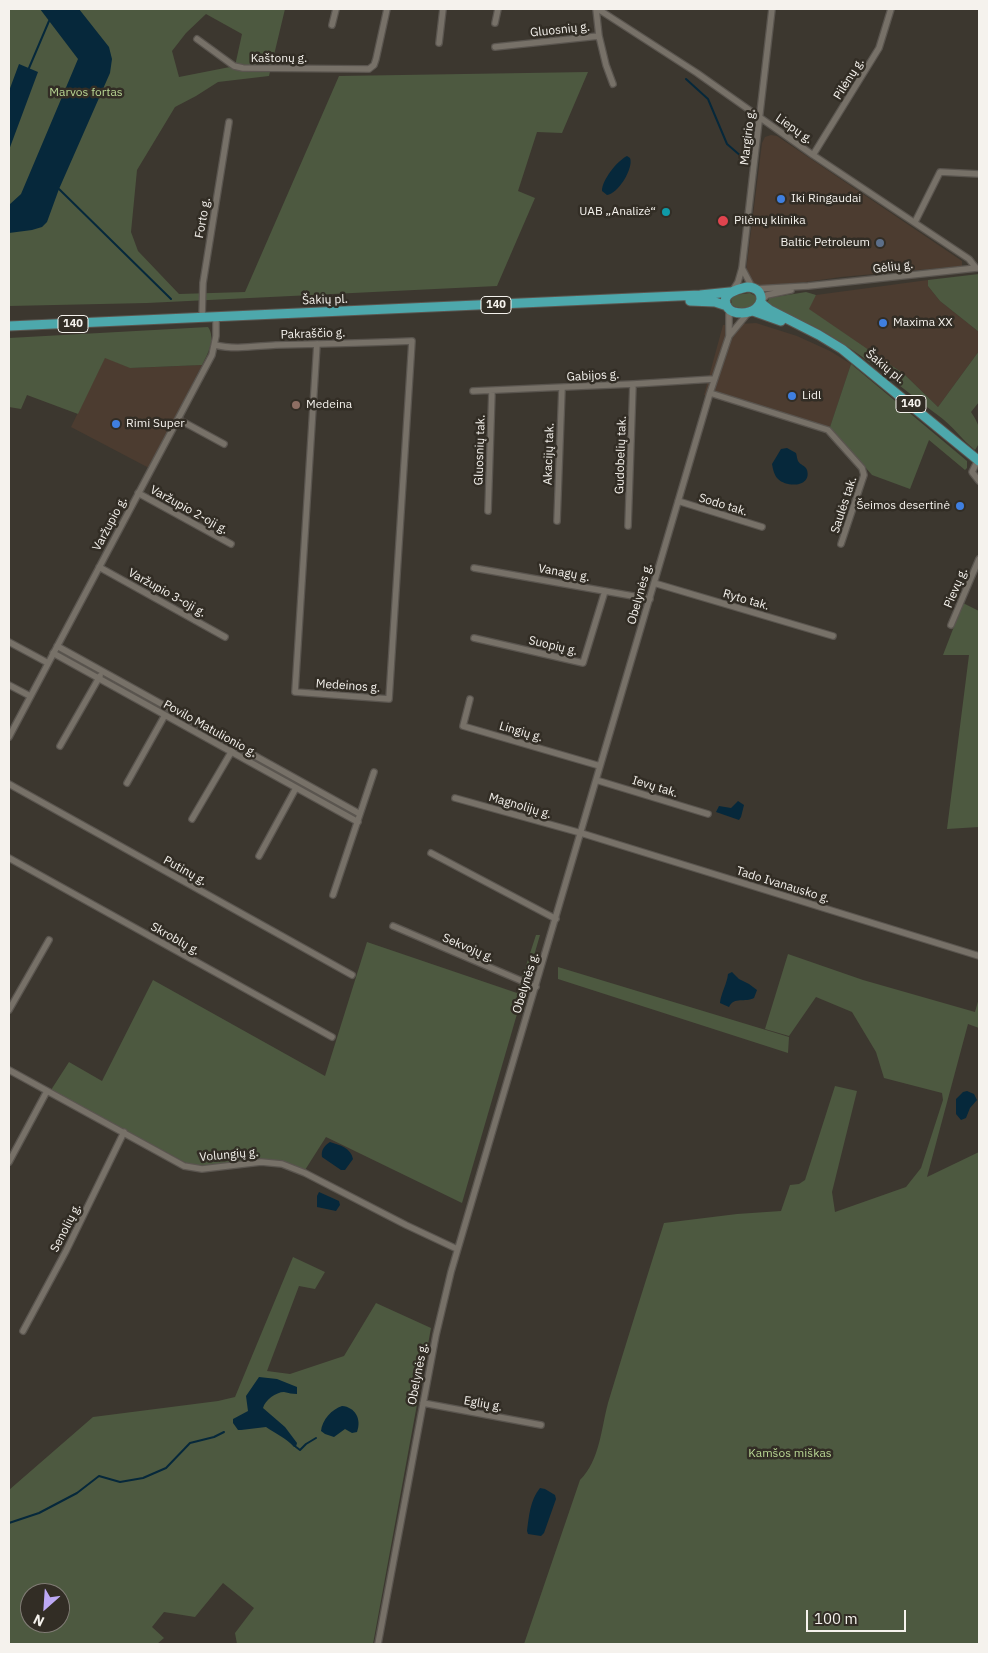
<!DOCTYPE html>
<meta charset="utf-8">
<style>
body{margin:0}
#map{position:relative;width:988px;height:1653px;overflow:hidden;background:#3c372f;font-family:"IBM Plex Sans",sans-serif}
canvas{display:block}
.frame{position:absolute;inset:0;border:10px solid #f5f2ed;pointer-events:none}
.north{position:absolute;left:20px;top:1583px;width:50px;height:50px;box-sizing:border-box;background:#322d25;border:1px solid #807c75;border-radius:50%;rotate:206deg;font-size:14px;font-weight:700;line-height:20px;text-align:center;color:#f5f2ed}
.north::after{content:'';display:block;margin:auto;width:18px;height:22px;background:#bda9f5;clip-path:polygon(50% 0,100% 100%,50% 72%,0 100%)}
.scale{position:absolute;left:806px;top:1610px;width:100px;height:22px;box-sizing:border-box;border:2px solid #f5f2ed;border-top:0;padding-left:6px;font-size:15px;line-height:18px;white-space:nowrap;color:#f5f2ed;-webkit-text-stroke:4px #322d25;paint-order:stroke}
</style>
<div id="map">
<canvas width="988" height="1653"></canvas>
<div class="frame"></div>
<div class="north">N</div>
<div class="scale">100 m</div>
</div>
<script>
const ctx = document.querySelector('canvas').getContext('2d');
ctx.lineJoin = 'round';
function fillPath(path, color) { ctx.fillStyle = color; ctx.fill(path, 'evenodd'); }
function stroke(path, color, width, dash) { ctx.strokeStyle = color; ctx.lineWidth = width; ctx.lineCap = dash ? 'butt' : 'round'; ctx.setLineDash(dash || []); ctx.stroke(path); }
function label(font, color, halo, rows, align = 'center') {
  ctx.font = font + ' "IBM Plex Sans",sans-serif'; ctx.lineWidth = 5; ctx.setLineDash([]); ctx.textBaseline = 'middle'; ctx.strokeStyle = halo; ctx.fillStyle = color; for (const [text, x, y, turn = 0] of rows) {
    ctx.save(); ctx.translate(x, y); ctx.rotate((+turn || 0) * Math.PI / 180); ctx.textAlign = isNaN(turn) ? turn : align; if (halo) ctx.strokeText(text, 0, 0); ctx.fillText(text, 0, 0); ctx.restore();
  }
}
fillPath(new Path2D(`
 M771 135 777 136 962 261V266L841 277 806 282 760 286 751 282 746 271 762 143 765 137Z
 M928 280V286L940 301 979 332V351L938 407 904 374 808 309 816 295Z
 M756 323 797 336 830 351 851 364 830 427 827 433 704 395 723 325Z
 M105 357 131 368 202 365 149 468 71 427Z`), '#4c3c30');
fillPath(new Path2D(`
 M9 9H285L269 76 218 82 196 96 175 107 137 170 131 232 138 251 179 294 245 292 339 76 588 72 562 133 537 132 518 191 535 198 497 286 147 303 9 306ZM206 14 242 34 235 66 179 77 172 51 186 33Z
 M979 274V332L940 301 928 286V280Z
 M806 292 816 295 809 309 904 374 938 407 979 351V402L971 412C979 424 985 437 975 450 962 440 953 426 939 416 905 391 872 361 834 338 814 325 791 316 768 306L767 304 769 298Z
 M750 293 757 297 756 303C750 308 739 310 732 305L731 299 735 295Z
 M208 327C216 338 208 354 202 365L130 368 105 358 78 414 27 395 21 409 9 407V338Z
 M851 364 967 461V468L965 470 929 440 910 489 872 475 830 427Z
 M963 603 979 611V827L947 829 969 655H943Z
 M536 935H540L462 1203 326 1137 305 1170 292 1164 267 1159 204 1167 188 1164 51 1090 69 1062 102 1081 153 980 325 1076 367 942 517 993Z
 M788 954 863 980 975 1012 979 998V1028L968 1024 927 1177 979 1152V1644H524L580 1480C600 1460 601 1429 608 1403 626 1343 645 1283 664 1223L737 1214 781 1211 790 1185 799 1184 805 1180 835 1086 857 1091 832 1192 835 1212 906 1187 921 1168 943 1100 942 1093 884 1078 876 1052 852 1012 816 997 789 1036 765 1029Z
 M558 967 789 1037 788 1053 558 979Z
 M293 1257 325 1272 315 1289 299 1286 267 1371 290 1374 344 1356 376 1303 431 1328 373 1644H237L235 1633 254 1608 223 1583 195 1617 164 1612 152 1627 164 1638 157 1644H9V1490L93 1417 218 1401 235 1397ZM30 1593H60V1623H30Z`), '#4d5940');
fillPath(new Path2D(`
 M40 9H79L109 47 112 59 110 73 59 189 47 222 42 227 32 230 9 233V205L21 194 78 59Z
 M19 64 38 72 9 150V91Z
 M627 156 630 158C634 168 618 194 607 195L602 191C602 180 617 161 627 156Z
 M787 448 796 453C797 456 797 459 798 461 800 465 805 465 807 470 812 487 787 488 778 479 774 475 773 469 772 464L781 449Z
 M738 801 744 805 741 817 739 820 716 812 719 806 731 808Z
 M732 972 739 979 749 984 757 990 754 998C745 1003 734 996 729 1007L720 1003C721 993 727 984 728 974Z
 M967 1091 974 1094 977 1100 970 1108 966 1118 961 1120 956 1114V1099L963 1092Z
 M330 1142C340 1145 351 1148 353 1159L345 1170H341L322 1157C321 1150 324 1146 330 1142Z
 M319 1192 339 1201 340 1205 336 1211 317 1207V1196Z
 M259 1377 277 1379 297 1387V1394C292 1394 289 1393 284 1392 276 1392 265 1400 263 1408L285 1427 297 1443 296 1447H294C286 1438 276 1434 266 1427L241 1430H238L233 1423V1419L248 1411 246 1396Z
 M342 1406C355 1407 362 1419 357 1432L352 1433 345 1429 334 1437 325 1434 321 1431C322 1420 332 1409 342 1406Z
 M540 1488 545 1489 555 1495 556 1499 544 1533 541 1536 528 1534 527 1531C529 1516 530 1500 540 1488Z`), '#06283b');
stroke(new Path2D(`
 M29 68 49 21
 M686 79 708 99 727 144 742 157
 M59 189 171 299
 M296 1447 300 1450 306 1444 316 1438
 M9 1523 39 1513 77 1493 99 1476 120 1482 143 1478 166 1468 190 1443 214 1437 224 1432`), '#06283b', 2);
const street = new Path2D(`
 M598 9 697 73 813 155 969 259 976 268
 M495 23 498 9
 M332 25 336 9
 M599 36 606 65 613 84
 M197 39 234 66 243 68 369 69 374 65 376 59 387 9
 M439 43 443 9
 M495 47 599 36 596 9
 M813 155 879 48 891 9
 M915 222 940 172 979 174
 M742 268 752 287
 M755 289 808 286 977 268
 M733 290 738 282 742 268 772 9
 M761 301 767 295 791 290
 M202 317 203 283 229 122
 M729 336 748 313
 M215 345C235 350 256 346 276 345 322 344 367 343 412 341L389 699 295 692 317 344
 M473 391 633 384 714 379
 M710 393 828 430 862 468 864 475 841 544
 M178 419 224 444
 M978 460 972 472 979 481
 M138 493 231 544
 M678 501 762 527
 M488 511 492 391
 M557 521 562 388
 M628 526 633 384
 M99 567 225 637
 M474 568 650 599
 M654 583 833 636
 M951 625 979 559
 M474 638 583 663 605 591
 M9 642 48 663
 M57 646 360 814
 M53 653 358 822
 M9 685 30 696
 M470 699 463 726 600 766
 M9 737 212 355 216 336V317
 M60 746 100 676
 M596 780 708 814
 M127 783 165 715
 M9 784 352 975
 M455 798 581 833 979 956
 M192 819 233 749
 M431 853 556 919
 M259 856 296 788
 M9 858 332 1037
 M333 895 374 772
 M393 926 536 987
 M9 1010 49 940
 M9 1070 184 1166 202 1169 261 1162 282 1164 305 1173 406 1225 457 1249
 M9 1162 47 1091
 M23 1331 66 1251 124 1132
 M423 1403 541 1425
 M378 1644 436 1335 451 1272 710 393 729 336V309`);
const primary = new Path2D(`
 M747 287C767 287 766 312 742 313 737 313 731 312 728 308 718 294 738 289 747 287Z
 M690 301 715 302 727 306
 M761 303 770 310 819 335 842 349 979 461
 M753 311 781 321
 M9 326 700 295 730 292`);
stroke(street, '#5a554f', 8);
stroke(primary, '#5a554f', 11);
stroke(street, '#777168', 5.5);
stroke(primary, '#4da8ac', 9);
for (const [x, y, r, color] of [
 [781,199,5,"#3f7fe0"],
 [666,212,5,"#0f9aa8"],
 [723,221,6,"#e0444e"],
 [880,243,5,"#5c6f8a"],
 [883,323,5,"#3f7fe0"],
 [792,396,5,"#3f7fe0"],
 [296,405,5,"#8d6e63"],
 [116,424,5,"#3f7fe0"],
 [960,506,5,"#3f7fe0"]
]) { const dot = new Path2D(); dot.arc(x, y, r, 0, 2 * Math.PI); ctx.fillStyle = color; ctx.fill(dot); stroke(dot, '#322d25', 2); }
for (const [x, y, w] of [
 [496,305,30],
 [73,324,30],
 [911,404,30]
]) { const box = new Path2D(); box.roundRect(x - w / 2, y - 8.5, w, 17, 4); ctx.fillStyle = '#322d25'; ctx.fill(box); stroke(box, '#f5f2ed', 1); }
label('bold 11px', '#f5f2ed', null, [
 ["140",496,305],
 ["140",73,324],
 ["140",911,404]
]);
label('12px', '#f5f2ed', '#322d25', [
 ["Gluosnių g.",560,30,-6],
 ["Kaštonų g.",279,59],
 ["Pilėnų g.",849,79,-58],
 ["Liepų g.",794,129,35],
 ["Margirio g.",748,137,-83],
 ["Forto g.",203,218,-80],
 ["Gėlių g.",893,267,-7],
 ["Šakių pl.",325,300,-2],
 ["Pakraščio g.",313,334,-2],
 ["Šakių pl.",885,367,39],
 ["Gabijos g.",593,376,-3],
 ["Gluosnių tak.",480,450,-88],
 ["Akacijų tak.",549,454,-88],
 ["Gudobelių tak.",621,455,-88],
 ["Sodo tak.",723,505,17],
 ["Saulės tak.",844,505,-72],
 ["Varžupio 2-oji g.",189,510,29],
 ["Varžupio g.",110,524,-62],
 ["Vanagų g.",564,573,10],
 ["Pievų g.",956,588,-67],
 ["Varžupio 3-oji g.",167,593,29],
 ["Obelynės g.",640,594,-74],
 ["Ryto tak.",746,600,16],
 ["Suopių g.",553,646,13],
 ["Medeinos g.",348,686,4],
 ["Povilo Matulionio g.",210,729,29],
 ["Lingių g.",521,732,16],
 ["Ievų tak.",655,787,17],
 ["Magnolijų g.",520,806,16],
 ["Putinų g.",185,871,29],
 ["Tado Ivanausko g.",783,885,17],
 ["Skroblų g.",175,939,29],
 ["Sekvojų g.",468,948,23],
 ["Obelynės g.",526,983,-73],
 ["Volungių g.",229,1155,-5],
 ["Senolių g.",66,1228,-63],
 ["Obelynės g.",418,1374,-79],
 ["Eglių g.",483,1404,10]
]);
label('12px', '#b9d794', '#322d25', [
 ["Marvos fortas",86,93],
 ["Kamšos miškas",790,1454]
]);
label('12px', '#f5f2ed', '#322d25', [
 ["Iki Ringaudai",791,199],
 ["UAB „Analizė“",656,212,"right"],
 ["Pilėnų klinika",734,221],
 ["Baltic Petroleum",870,243,"right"],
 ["Maxima XX",893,323],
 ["Lidl",802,396],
 ["Medeina",306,405],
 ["Rimi Super",126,424],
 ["Šeimos desertinė",950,506,"right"]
], 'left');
</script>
